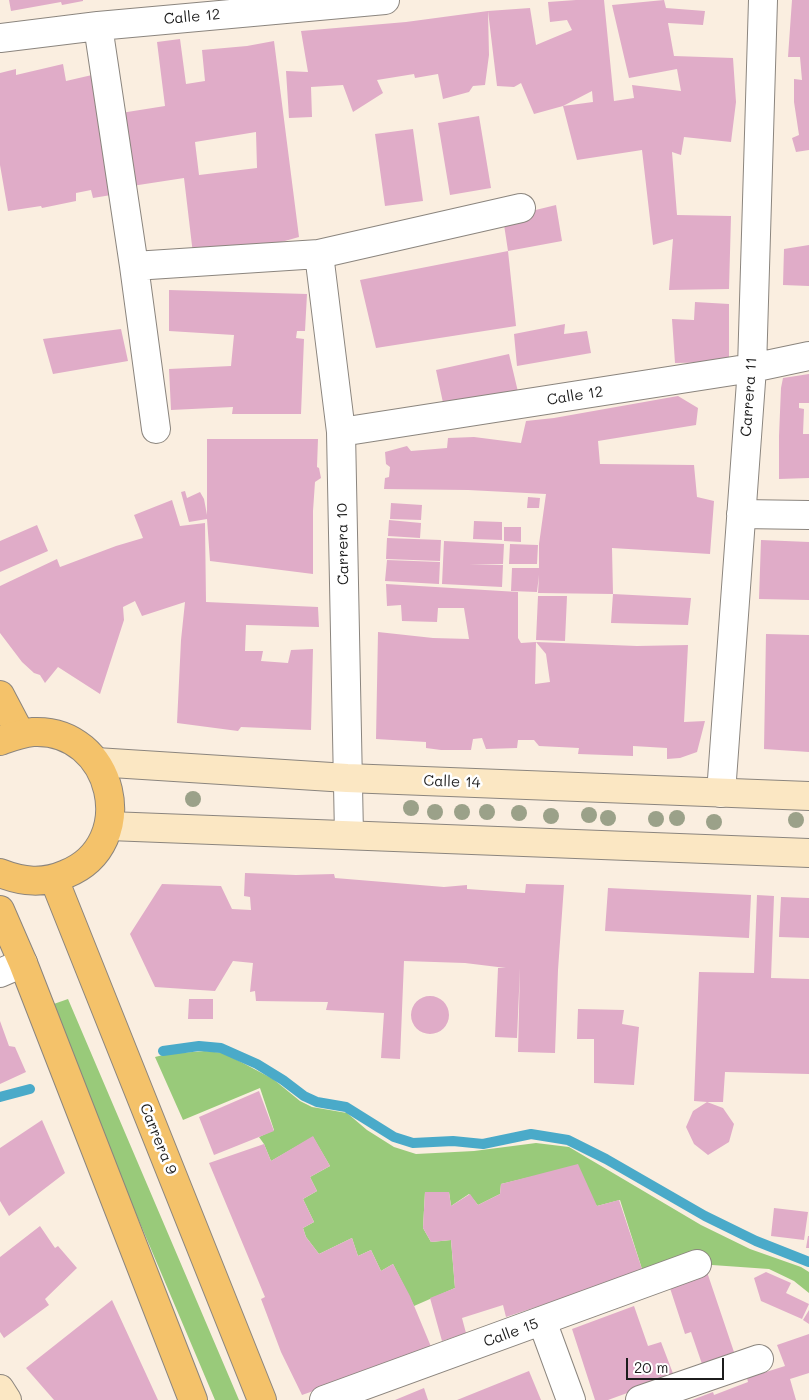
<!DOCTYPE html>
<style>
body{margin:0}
#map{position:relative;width:809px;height:1400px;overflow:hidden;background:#faeee0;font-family:Mali,sans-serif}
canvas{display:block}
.scale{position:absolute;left:626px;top:1358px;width:98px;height:22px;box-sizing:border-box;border:2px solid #1c1c1c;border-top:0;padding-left:6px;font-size:15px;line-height:18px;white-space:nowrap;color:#1c1c1c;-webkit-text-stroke:4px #fff;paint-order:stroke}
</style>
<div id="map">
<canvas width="809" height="1400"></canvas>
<div class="scale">20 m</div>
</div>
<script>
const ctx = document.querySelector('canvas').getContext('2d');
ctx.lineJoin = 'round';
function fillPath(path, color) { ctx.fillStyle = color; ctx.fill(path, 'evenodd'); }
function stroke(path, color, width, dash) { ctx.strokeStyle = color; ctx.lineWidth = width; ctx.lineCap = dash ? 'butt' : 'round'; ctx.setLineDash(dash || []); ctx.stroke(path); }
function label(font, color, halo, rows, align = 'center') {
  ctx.font = font + ' Mali,sans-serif'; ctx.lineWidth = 5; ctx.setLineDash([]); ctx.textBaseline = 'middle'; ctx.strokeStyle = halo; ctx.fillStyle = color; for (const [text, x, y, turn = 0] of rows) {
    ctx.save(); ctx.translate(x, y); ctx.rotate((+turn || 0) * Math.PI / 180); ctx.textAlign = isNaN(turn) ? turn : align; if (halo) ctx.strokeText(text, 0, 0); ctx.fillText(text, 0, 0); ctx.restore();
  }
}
fillPath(new Path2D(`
 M68 999 239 1400H215L48 1006Z
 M205 1051 224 1053 273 1079 300 1101 312 1107 347 1113 367 1130 394 1147 416 1154 474 1151 536 1143 569 1147 701 1225 750 1249 801 1267 809 1272V1293L794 1281 769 1269 712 1265 691 1252 642 1269 620 1200 597 1206 560 1170 501 1184 500 1194 478 1205 469 1194 451 1206 449 1192H425L423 1228 431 1242 451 1240 455 1288 414 1306 393 1264 381 1271 371 1250 358 1256 352 1238 319 1254 306 1237 303 1228 314 1222 303 1199 317 1191 310 1177 330 1166 313 1137 271 1161 264 1144 259 1137 274 1130 260 1088 183 1120 155 1057 167 1054Z`), '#99ca7a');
stroke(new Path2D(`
 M163 1051 199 1046 221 1048 257 1064 283 1080 304 1096 317 1102 346 1107 394 1137 413 1143 453 1141 483 1144 531 1134 568 1140 606 1159 705 1216 756 1241 809 1262
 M0 1097 30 1089`), '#4aaac9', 10);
fillPath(new Path2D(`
 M9 0H83V1L62 5 61 2 11 11Z
 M576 0H604L614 101 634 98 632 85 681 91 677 69 629 78 612 5 664 0 666 8 705 11 703 25 668 23 674 56 733 58 736 102 731 142 684 137 681 155 672 152 677 215 731 216 729 289 669 290 673 239 653 245 642 150 577 160 563 106 534 114 521 83 514 87 497 86 488 11 489 55 485 85 473 86 469 92 443 99 438 74 415 78 414 74 377 80 383 93 353 112 343 85 311 87 312 117 289 118 286 71 308 72 301 31 406 22 488 11 530 8 536 45 572 30 567 20 550 22 548 2ZM592 91 593 102 563 106Z
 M792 0H809V150L796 152 792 138 799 135 794 102V79L802 80 800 57H788Z
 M180 39 186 84 205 81 202 50 247 46 274 41 299 237 267 246 193 254 184 178 132 186 121 113 165 106 157 42ZM256 132 257 168 199 175 195 142Z
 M63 64 66 81 92 75 117 194 93 198 91 190 76 193V201L42 208 41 206 8 211 0 165V73L16 69V75Z
 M479 116 491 188 450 195 438 123Z
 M413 129 423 201 385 206 375 134Z
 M556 205 562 241 508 251 516 326 376 348 360 280 508 251 503 218Z
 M809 245V286L783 285 784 249Z
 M169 290 307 294 305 331H297L296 338 304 339 301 414H232L233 407 171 410 169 369 231 366 234 335 169 331Z
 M695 302 729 304V362L675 363 672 319 694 320Z
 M565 324 564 334 587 331 591 353 517 366 514 334Z
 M121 329 128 361 53 374 43 339Z
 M509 354 519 396 445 412 436 370Z
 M809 374V403H799V408L804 409 803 434H809V478L779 479V436L781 388 783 378Z
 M678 396 698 408 696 425 598 441 600 464 694 465 697 497 714 501 710 554 612 548 613 594 538 593 539 575 537 592 511 591 512 568H539V544L546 494 468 490 384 489 385 478 389 477 390 467 386 464 385 452 407 446 411 451 447 448 448 438 474 437 521 443 526 421 554 418Z
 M207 439H318L317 467 319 468 321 478 315 482 313 511V574L210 561 207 519 189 522 181 492 185 491 187 498 200 492 204 499 207 515Z
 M528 497 540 498 539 508H527Z
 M172 500 180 526 205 523 206 602 318 607 319 627 246 625 245 651H263L261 661 288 663 291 650 313 649 311 730 241 727 238 731 177 723 181 640 185 602 142 616 135 601 123 607 124 620 100 694 58 667 45 683 40 675 34 673 22 662 0 633V586L57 559 60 567 116 546 143 538 134 515Z
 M391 503 422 505 421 520 390 519Z
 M389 520 421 523 420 538 388 536Z
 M474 521 502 522V540L473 539Z
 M37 525 48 551 0 572V541Z
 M504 527H521V542L504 541Z
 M387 538 441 540 440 561 386 559Z
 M761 540 809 542V600L759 599Z
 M444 541 504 544 503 564H469L503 565 502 587 442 584Z
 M510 544 538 545 537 564H509Z
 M387 560 440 562 439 584 385 581Z
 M386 584 518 592V638L521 643 536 642 535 684 550 682 546 654 536 642 637 646 688 645 684 722 705 721 697 752 680 758 667 759V748L633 746V756L578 754 579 748 539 746 534 740H518L517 748 486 749 482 738 473 739 471 750H441L426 748V742L376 739 378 632 433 638 469 639 464 608H438L437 622 402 621 401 605 387 606Z
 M613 594 691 598 688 625 611 623Z
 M538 596H567L565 641 536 640Z
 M766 634 809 635V752L764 749Z
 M245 873 296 875 334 874 335 878 444 887 467 885V889L525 893 526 884 564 885 558 970 555 1053 518 1052 520 968 517 1038 495 1037 498 968H506L465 963 404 961 400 1059 381 1058 384 1013 326 1010 328 1002 256 1001 255 991 250 992 253 963 233 961 215 991 155 987 130 934 162 884 221 886 232 909 251 910 250 897 244 896Z
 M608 888 751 895 749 938 605 931Z
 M757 895 774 896 771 978 809 979V1074L725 1072 723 1102H707L723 1108 734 1124 729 1142 708 1155 694 1144 686 1127 693 1111 707 1102 694 1101 699 972 754 973Z
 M781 897 809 898V938L779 937Z
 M411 1015a19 19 0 1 1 38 0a19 19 0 1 1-38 0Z
 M189 999H213V1019H188Z
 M578 1009 624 1010 622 1024 639 1027 634 1085 594 1083V1039H577Z
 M0 1021 9 1046 15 1047 26 1072 0 1084Z
 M259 1091 274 1131 214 1155 199 1117Z
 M42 1120 65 1173 9 1216 0 1201V1148Z
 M313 1136 330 1166 310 1177 317 1191 303 1199 314 1222 303 1228 306 1237 319 1254 352 1238 358 1256 371 1250 381 1271 393 1264 410 1296 432 1349 302 1395 281 1352 261 1299 265 1297 209 1163 264 1144 271 1161Z
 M578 1164 597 1206 619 1200 642 1269 575 1294 506 1317 503 1305 462 1318 466 1333 442 1341 430 1298 455 1288 451 1240 431 1242 423 1228 425 1192H449L451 1206 470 1194 478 1205 500 1194 501 1184Z
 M774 1208 808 1212 804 1240 771 1236Z
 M40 1226 55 1248 58 1246 77 1268 45 1299 49 1305 4 1338 0 1332V1257Z
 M808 1236H809V1248H806Z
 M706 1269 734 1352 702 1364 691 1332 685 1334 668 1282Z
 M766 1272 791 1283 786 1293 809 1304 802 1319 761 1301 754 1278Z
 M112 1300 158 1400H54L26 1368Z
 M634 1306 648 1346 661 1342 674 1376 608 1400H595L572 1329Z
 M809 1310V1324L803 1320Z
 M809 1334V1373L790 1379 796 1400H692L713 1392 714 1395 748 1382 747 1378 785 1366 777 1345Z
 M529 1371 541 1400H457Z
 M424 1388 428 1400H395Z`), '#e0acc8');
const street = new Path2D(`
 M98 26 134 266 156 429
 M0 38 98 26 385 0
 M319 254 341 432 349 835
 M134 266 319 254 521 208
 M341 432 752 368 809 356
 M741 514 809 515
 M721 793 752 368 763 0
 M0 973 23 963
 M542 1321 571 1400
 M324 1400 697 1264
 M640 1400 759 1359`);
const secondary = new Path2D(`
 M96 762 347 778 809 796
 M109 826 809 853
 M0 1389 7 1400`);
const primary = new Path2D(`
 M0 695 20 733`);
const highway = new Path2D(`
 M0 741C11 737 21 733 33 732 114 728 141 844 66 874 43 884 23 882 0 873
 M54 879 262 1400
 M0 910 23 963 193 1400`);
stroke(street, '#8b857e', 30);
stroke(secondary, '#8b857e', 30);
stroke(primary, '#8b857e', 30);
stroke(highway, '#8b857e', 30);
stroke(street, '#fff', 28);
stroke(secondary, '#fbe7c3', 28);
stroke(primary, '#f4c26a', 28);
stroke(highway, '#f4c26a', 28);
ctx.fillStyle = '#9ba189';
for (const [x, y] of [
 [193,799],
 [411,808],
 [435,812],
 [462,812],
 [487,812],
 [519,813],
 [589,815],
 [551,816],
 [608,818],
 [677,818],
 [656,819],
 [796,820],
 [714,822]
]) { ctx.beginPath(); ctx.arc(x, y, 8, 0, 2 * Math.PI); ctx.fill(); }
label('15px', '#1c1c1c', '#fff', [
 ["Calle 12",192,17,-5],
 ["Calle 12",575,396,-9],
 ["Carrera 11",749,397,-86],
 ["Carrera 10",343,544,-91],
 ["Calle 14",452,782,2],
 ["Carrera 9",158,1139,68],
 ["Calle 15",511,1333,-20]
]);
</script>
